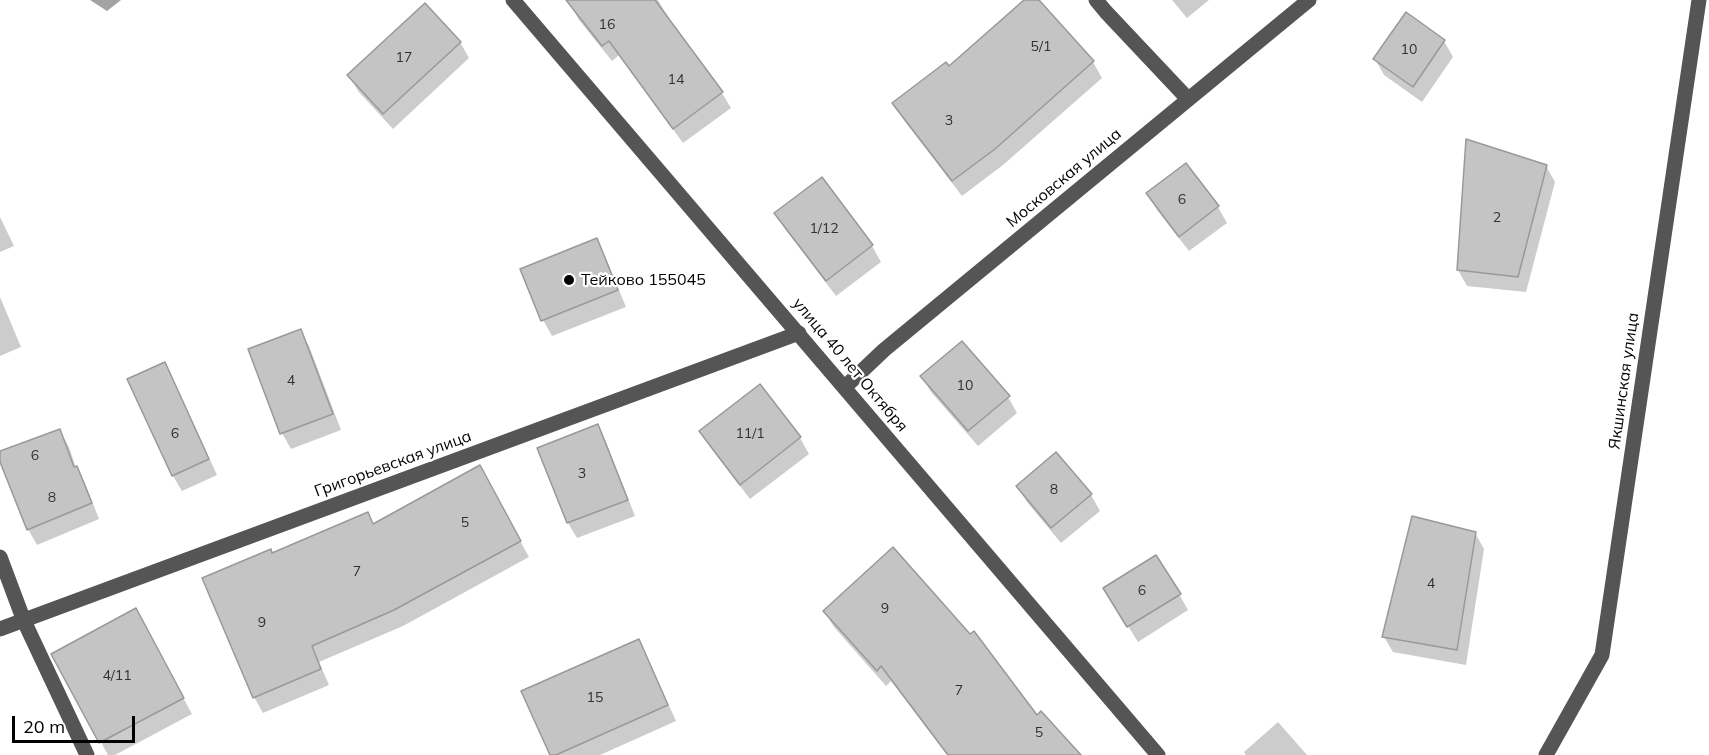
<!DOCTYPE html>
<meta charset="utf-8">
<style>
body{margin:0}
#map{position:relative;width:1709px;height:755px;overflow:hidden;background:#fff;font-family:Mulish,sans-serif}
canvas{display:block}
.scale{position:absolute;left:12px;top:716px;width:123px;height:27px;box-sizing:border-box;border:3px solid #000;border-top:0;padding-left:8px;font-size:18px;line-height:21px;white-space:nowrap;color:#000;-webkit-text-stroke:4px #fff;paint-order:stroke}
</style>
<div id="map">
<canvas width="1709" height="755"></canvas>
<div class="scale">20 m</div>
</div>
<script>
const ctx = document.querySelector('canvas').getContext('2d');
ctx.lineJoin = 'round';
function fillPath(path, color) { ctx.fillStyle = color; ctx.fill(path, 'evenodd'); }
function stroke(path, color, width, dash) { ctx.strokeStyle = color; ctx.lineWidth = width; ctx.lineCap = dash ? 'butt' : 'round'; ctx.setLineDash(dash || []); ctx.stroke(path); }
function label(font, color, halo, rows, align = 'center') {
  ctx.font = font + ' Mulish,sans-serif'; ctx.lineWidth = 4.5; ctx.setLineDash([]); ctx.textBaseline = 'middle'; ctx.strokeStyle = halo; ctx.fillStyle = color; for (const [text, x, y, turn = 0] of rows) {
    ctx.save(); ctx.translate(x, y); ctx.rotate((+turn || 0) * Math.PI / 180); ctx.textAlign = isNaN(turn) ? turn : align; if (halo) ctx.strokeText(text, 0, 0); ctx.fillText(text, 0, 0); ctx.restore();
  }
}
fillPath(new Path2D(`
 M90 0H121L107 11Z`), '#a3a3a3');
fillPath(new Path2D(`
 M575 0H658L668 17 667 18 722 93 731 108 683 143 619 55 612 61 579 20 570 4Z
 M1027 0H1037L1093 62 1102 78 1003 165 962 196 903 119 894 103 949 68Z
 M1172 0H1209L1187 18Z
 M1444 41 1453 57 1422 102 1384 75 1375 59Z
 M460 42 469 58 393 129 358 91 349 75Z
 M1186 165 1218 207 1227 223 1189 251 1157 210 1148 194Z
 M1546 166 1555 182 1526 292 1467 286 1458 270Z
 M821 180 872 246 881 262 836 296 785 229 776 214Z
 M0 217 14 246 0 252Z
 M596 240 605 256 626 307 552 336 543 320Z
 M0 297 21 347 0 356Z
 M300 331 309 346 341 430 291 449 282 433Z
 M164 364 173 379 217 475 182 491 173 476 129 380Z
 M922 377 1008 397 1017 413 978 446 931 392Z
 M760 386 800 438 809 454 750 499 710 447 701 431Z
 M597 426 606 442 635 516 577 538 568 523 539 449Z
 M60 431 69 447 76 468 85 483 99 519 37 545 28 529 0 457V453Z
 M488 483 529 557 403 626 319 662 329 685 263 713 254 697 272 554 368 514 374 525Z
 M1018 487 1091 495 1100 511 1061 543 1027 502Z
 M1475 533 1484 549 1466 665 1393 652 1384 637Z
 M1179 594 1188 610 1138 642 1114 604Z
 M824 611 1037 717 1079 755H947L891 681 886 686 834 627Z
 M144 626 192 714 115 755H108L53 654Z
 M638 641 647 657 676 721 600 755H551Z
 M1278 722 1307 755H1246L1244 752Z`), '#0003');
const building = new Path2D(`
 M566 0H655L723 92 673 129 609 41 602 46Z
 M1024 0H1039L1094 61 995 149 952 181 892 103 946 62 949 66Z
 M425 3 461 42 383 114 347 75Z
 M1406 12 1445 40 1413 87 1373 59Z
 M1466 139 1547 165 1518 277 1457 270Z
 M1186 163 1219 206 1179 237 1146 193Z
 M822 177 873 245 826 281 774 213Z
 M597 238 618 290 541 321 520 269Z
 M301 329 333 414 280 434 248 349Z
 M962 341 1010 396 968 431 920 376Z
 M165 362 209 459 172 476 127 379Z
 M760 384 801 437 740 485 699 431Z
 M598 424 628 500 567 523 537 448Z
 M60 429 74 467 77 466 92 503 27 530 0 462V451Z
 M1056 452 1092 494 1051 528 1016 486Z
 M480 465 521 541 394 610 312 646 321 669 253 698 202 578 271 549 272 553 368 512 373 524Z
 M1412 516 1476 532 1457 650 1382 637Z
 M893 547 970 634 974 631 1037 715 1041 711 1081 755H948L881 666 877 671 823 611Z
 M1156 555 1181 594 1127 627 1103 588Z
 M136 608 184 698 99 743 51 654Z
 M639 639 668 705 556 755H550L521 691Z`);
fillPath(building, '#c4c4c4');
stroke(building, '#999', 1.5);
stroke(new Path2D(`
 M513 0 1158 755
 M1096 0 1106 12 1188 99
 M845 387 884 350 1309 0
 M0 557 24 621 87 755
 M0 629 799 333
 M1546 755 1602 655 1699 0`), '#555', 15);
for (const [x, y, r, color] of [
 [569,280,6,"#000"]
]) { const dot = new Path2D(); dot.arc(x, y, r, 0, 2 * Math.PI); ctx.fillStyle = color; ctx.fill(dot); stroke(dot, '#fff', 2); }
label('14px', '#313131', null, [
 ["16",607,25],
 ["5/1",1041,47],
 ["10",1409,50],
 ["17",404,58],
 ["14",676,80],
 ["3",949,121],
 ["6",1182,200],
 ["2",1497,218],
 ["1/12",824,229],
 ["4",291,381],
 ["10",965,386],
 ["6",175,434],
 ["11/1",750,434],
 ["6",35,456],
 ["3",582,474],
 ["8",1054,490],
 ["8",52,498],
 ["5",465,523],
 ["7",357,572],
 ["4",1431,584],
 ["6",1142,591],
 ["9",885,609],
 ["9",262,623],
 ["4/11",117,676],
 ["7",959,691],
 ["15",595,698],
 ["5",1039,733]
]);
label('16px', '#000', '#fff', [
 ["Московская улица",1064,178,-40],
 ["улица 40 лет Октября",850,365,50],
 ["Якшинская улица",1624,381,-82],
 ["Григорьевская улица",393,464,-20]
]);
label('16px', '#000', '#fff', [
 ["Тейково 155045",581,280]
], 'left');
</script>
